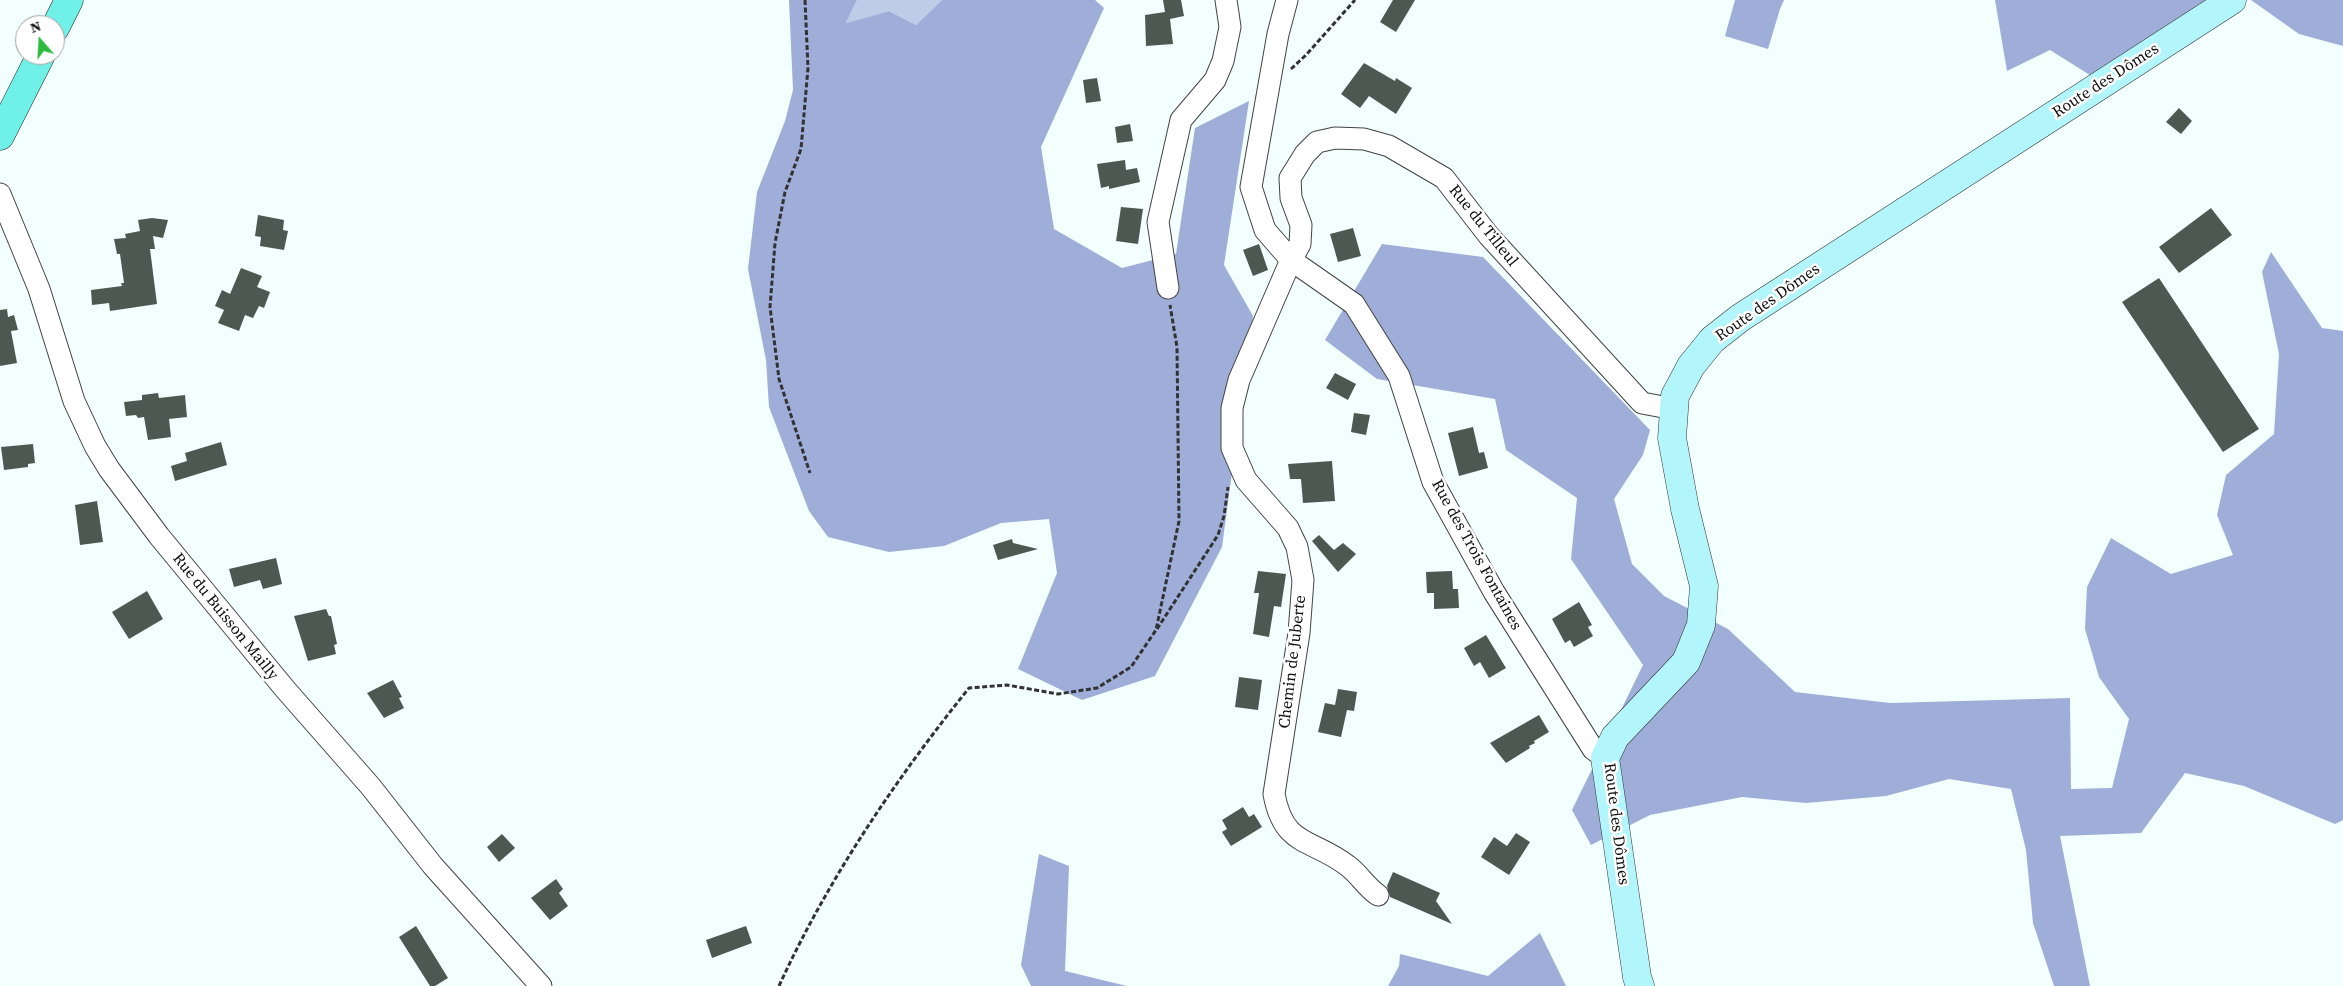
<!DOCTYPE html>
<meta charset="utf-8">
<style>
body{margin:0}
#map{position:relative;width:2343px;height:986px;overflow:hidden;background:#f3fefe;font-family:"Source Serif 4",serif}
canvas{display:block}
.north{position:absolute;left:15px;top:15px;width:50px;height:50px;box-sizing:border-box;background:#fff;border:1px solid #9f9f9f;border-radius:50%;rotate:341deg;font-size:14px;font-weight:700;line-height:20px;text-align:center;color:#101010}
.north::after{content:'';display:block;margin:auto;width:18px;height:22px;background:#2eba3f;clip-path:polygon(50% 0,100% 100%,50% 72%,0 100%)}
</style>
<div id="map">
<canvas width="2343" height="986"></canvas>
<div class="north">N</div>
</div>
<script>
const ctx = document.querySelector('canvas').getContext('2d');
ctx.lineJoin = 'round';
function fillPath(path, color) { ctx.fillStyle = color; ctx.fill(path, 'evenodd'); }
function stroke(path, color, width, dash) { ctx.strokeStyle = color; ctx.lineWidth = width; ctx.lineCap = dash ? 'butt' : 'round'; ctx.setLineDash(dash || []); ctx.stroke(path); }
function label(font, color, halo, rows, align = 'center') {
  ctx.font = font + ' "Source Serif 4",serif'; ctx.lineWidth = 5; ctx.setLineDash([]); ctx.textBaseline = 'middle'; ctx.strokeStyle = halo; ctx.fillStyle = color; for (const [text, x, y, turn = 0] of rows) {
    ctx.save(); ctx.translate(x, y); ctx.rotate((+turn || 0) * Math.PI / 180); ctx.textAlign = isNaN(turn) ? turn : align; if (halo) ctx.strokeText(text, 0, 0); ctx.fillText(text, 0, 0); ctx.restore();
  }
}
fillPath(new Path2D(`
 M857 0H942L916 25 889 11 846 23Z`), '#becce8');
fillPath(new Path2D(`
 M789 0H857L846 23 889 11 916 25 942 0H1095L1104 8 1041 147 1054 229 1122 268 1176 254 1195 128 1249 101 1224 265 1253 316 1222 547 1155 676 1082 700 1018 669 1057 573 1049 519 1001 523 944 546 889 552 828 537 809 511 769 407 766 360 748 269 757 192 785 121 793 90Z
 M1735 0H1784L1780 9 1768 49 1725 36Z
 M1995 0H2213L2093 77 2050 50 2007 71Z
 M2251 0H2343V46L2299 34Z
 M1382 244 1483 257 1650 430 1643 455 1614 499 1632 564 1664 596 1728 629 1795 692 1890 703 2070 698 2071 789 2112 788 2129 719 2099 677 2085 629 2087 587 2111 538 2171 574 2233 555 2217 515 2226 475 2274 434 2279 354 2262 272 2271 252 2322 328 2343 331V820L2335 824 2244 786 2185 773 2141 833 2060 836 2090 986H2054L2033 923 2026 850 2011 789 1949 779 1886 796 1806 803 1742 797 1650 815 1591 845 1572 810 1643 665 1571 559 1577 498 1506 450 1495 399 1377 379 1325 340Z
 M1039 854 1069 866 1065 971 1127 986H1031L1021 965Z
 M1540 933 1566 986H1388L1399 966 1400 954 1488 976Z`), '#9eaed8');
fillPath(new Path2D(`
 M1163 0H1181L1184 16 1170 19 1173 44 1146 46 1145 15 1165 12Z
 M1393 0H1415L1396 32 1380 22Z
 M1364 63 1395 81 1396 78 1412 88 1396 114 1369 96 1360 108 1341 94Z
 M1097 78 1101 101 1086 103 1083 80Z
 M2179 108 2192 121 2181 134 2166 122Z
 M1130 124 1133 141 1117 143 1115 127Z
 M1125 160 1126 170 1137 168 1140 182 1109 189V186L1101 188 1097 164Z
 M1121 207 1143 209 1138 244 1116 241Z
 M2211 208 2232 235 2179 273 2159 247Z
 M258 215 284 220 283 230 288 231 284 250 260 246 261 237 255 236Z
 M152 218 168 220 163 238 153 236 155 249H150L157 304 110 311 109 303 92 305 91 290 122 286 121 283H124L120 254H117L114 239 126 238 125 234 140 231 138 220Z
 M1353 228 1361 256 1338 262 1330 234Z
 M1259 244 1268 270 1253 276 1243 250Z
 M241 268 262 276 257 287 270 292 264 308 259 306 253 318 245 315 239 331 218 323 224 310 215 306 222 290 230 294Z
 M2159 278 2259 429 2223 452 2122 302Z
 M7 309 8 317 14 315 18 330 11 331 17 363 0 366V310Z
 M1335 373 1356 384 1348 400 1326 388Z
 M158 393 159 398 185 395 187 417 169 419 171 437 148 440 144 417 138 418 136 415 126 416 124 402 142 400V395Z
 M1354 413 1370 415 1366 435 1351 432Z
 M1473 427 1479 453 1484 452 1488 468 1459 476 1448 433Z
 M221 442 227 465 175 481 171 466 187 461 185 453Z
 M33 444 35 463 28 464V467L4 470 1 447Z
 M1332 461 1335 501 1303 503 1301 479H1290L1288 464Z
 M97 501 103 542 80 545 75 505Z
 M1319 535 1334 550 1343 543 1356 554 1338 572 1312 541Z
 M1012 539 1013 543 1038 549 998 560 993 545Z
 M276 558 282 584 263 589 260 580 234 587 229 569Z
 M1258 571 1286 574 1281 607 1274 606 1269 637 1253 634 1259 593H1254Z
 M1452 571 1453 589H1458L1459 608 1434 609V593H1427L1426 572Z
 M147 591 163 619 129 639 112 612Z
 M1579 602 1592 625 1588 627 1593 636 1574 647 1570 640 1565 643 1552 619Z
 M326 609 329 616H331L337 644 334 645 336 654 308 661 294 616Z
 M1486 635 1506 668 1489 678 1480 662 1474 666 1464 648Z
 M1239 677 1262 680 1258 710 1235 707Z
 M393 680 402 697 399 698 404 708 384 718 367 693Z
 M1338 689 1357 692 1354 711 1347 710 1341 737 1318 732 1325 703 1335 705Z
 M1539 715 1549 732 1534 741 1535 743 1529 746 1530 748 1506 763 1490 743Z
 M1243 807 1249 817 1254 814 1262 827 1231 846 1222 832 1227 829 1222 820Z
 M1516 833 1530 842 1509 875 1481 857 1494 837 1507 846Z
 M502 834 515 848 499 862 487 847Z
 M1393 872 1440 893 1436 901 1452 924 1390 897 1387 886Z
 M556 879 563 889 559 893 568 906 550 920 531 898Z
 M416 926 448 978 435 986H430L399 937Z
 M746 926 752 943 712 958 706 940Z`), '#4d5853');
const street = new Path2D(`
 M1287 0 1278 34 1251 187 1265 230 1291 260 1354 304 1399 376 1433 482 1494 592 1593 749 1605 758
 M0 194 39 289 74 401 95 446 109 469 159 536 285 689 371 787 433 866 541 986
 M1168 288 1158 222 1181 120 1215 80 1223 61 1230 27 1226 0
 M1378 895C1366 887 1359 874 1348 866 1312 838 1284 848 1274 794L1299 633 1303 580 1297 547 1288 528 1246 480 1232 448V408L1239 380 1291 260 1300 244 1301 225 1291 198 1290 178 1305 154 1317 142 1335 138 1364 139 1389 146 1444 178 1489 236 1642 403 1674 409`);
const secondary = new Path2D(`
 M1640 986 1637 977 1605 758 1615 737 1686 662 1701 625 1704 586 1685 509 1672 438 1675 396 1691 366 1712 340 1740 318 2232 0`);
const primary = new Path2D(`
 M55 28 69 0
 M0 136 41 55`);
stroke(street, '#434343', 23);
stroke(secondary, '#323232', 29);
stroke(primary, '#212121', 29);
stroke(new Path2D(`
 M805 0 808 68 801 149 785 192 775 243 770 307 779 379 810 473
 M1291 69 1306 55 1355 0
 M1157 629 1218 535 1224 516 1228 487
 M779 986C828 879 895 780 969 688L1007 685 1058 694 1097 688 1131 667 1156 630 1179 521 1177 347 1170 305`), '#323232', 3, [5, 2.5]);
stroke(street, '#fff', 21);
stroke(secondary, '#b2f6fb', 28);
stroke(primary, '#70f1e8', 28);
label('16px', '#101010', '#fff', [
 ["Route des Dômes",2106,81,-33],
 ["Rue du Tilleul",1483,226,51],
 ["Route des Dômes",1768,303,-35],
 ["Rue des Trois Fontaines",1476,555,61],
 ["Rue du Buisson Mailly",225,617,51],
 ["Chemin de Juberte",1293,662,-83],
 ["Route des Dômes",1616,824,83]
]);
</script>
